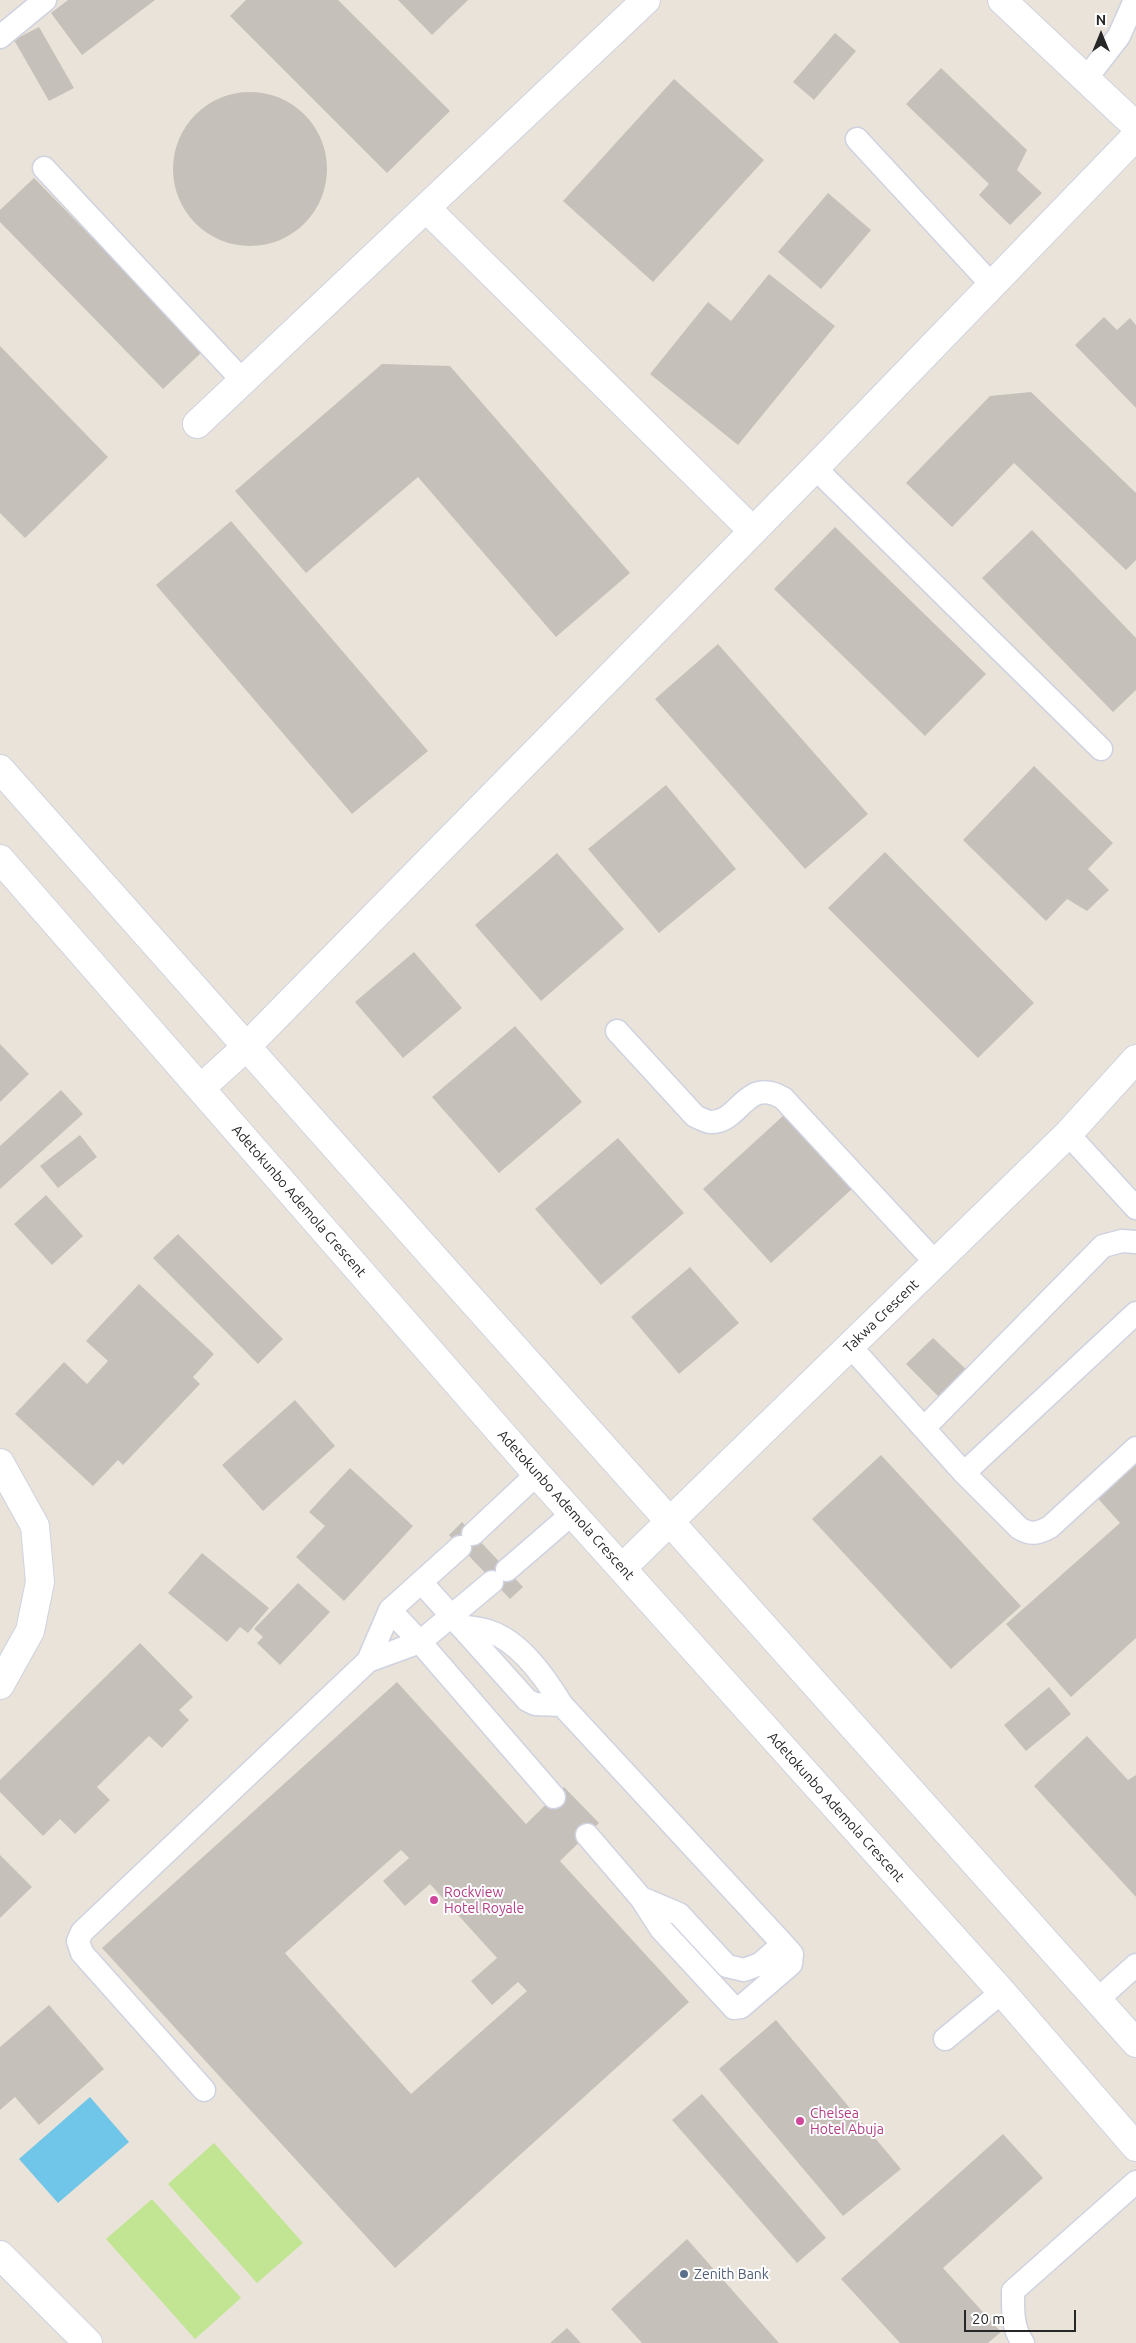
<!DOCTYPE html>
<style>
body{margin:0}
#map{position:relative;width:1136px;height:2343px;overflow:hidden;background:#eae3d9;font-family:Ubuntu,sans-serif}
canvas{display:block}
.north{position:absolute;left:1076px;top:10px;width:50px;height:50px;-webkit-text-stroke:4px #fff;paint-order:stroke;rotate:0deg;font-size:14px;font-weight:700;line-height:20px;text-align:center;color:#272727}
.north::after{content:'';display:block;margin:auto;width:18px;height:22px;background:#272727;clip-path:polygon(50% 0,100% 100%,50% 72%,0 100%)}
.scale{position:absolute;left:964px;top:2310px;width:112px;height:22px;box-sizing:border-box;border:2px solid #272727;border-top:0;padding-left:6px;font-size:15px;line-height:18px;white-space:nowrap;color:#272727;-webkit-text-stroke:4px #fff;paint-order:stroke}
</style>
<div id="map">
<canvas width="1136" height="2343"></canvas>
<div class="north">N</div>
<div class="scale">20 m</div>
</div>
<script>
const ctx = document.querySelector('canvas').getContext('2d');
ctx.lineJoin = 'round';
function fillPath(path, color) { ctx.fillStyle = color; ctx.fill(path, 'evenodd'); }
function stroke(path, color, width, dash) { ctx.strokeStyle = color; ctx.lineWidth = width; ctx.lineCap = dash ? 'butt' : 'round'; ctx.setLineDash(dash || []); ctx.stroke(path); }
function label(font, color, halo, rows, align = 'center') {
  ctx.font = font + ' Ubuntu,sans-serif'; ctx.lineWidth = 4; ctx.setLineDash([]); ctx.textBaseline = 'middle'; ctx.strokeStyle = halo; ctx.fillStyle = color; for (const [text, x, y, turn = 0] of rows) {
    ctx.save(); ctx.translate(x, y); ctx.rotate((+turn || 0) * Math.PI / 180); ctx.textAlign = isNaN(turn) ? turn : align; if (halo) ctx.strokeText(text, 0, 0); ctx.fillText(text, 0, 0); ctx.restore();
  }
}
fillPath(new Path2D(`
 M214 2143 303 2243 257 2283 168 2184Z
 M152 2199 241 2298 195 2339 106 2239Z`), '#c1e593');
fillPath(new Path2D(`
 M90 2097 129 2142 58 2203 19 2159Z`), '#70c6e8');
fillPath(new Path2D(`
 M68 0H155L82 55 51 13Z
 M246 0H338L450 111 387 173 230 16Z
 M398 0H468L432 35Z
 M39 27 74 88 49 101 14 40Z
 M835 33 856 51 814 100 793 82Z
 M941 68 1027 150 1017 170 1042 193 1010 225 979 195 989 184 906 104Z
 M674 79 764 160 653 282 563 201Z
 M173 169a77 77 0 1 1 154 0a77 77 0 1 1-154 0Z
 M34 178 203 351 163 389 0 222V210Z
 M828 193 871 230 821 289 778 252Z
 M769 274 835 326 738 445 650 374 708 302 731 321Z
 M1104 317 1117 330 1130 318 1136 325V408L1075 345Z
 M0 346 108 457 25 538 0 513Z
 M382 364 450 366 630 573 556 637 418 477 306 573 235 491Z
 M1031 392 1136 493V560L1126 570 1014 463 952 527 906 483 990 396Z
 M231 521 428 751 352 814 156 585Z
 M835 527 986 674 925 736 774 589Z
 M1032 530 1136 638V690L1113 712 982 578Z
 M718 644 868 814 805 869 655 699Z
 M1034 766 1113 843 1088 869 1109 890 1087 911 1067 899 1046 921 963 840Z
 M666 785 736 869 659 933 588 849Z
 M885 852 1034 1003 978 1058 828 908Z
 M557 853 624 929 541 1001 475 925Z
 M414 952 462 1008 403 1058 355 1002Z
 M515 1026 582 1102 499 1173 432 1097Z
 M0 1044 29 1074 0 1102Z
 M61 1090 83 1114 0 1189V1146Z
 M784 1115 852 1189 771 1263 703 1189Z
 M80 1135 97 1157 58 1188 40 1166Z
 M618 1138 684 1213 601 1285 535 1209Z
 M46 1195 83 1236 52 1265 14 1224Z
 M178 1234 283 1339 258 1364 153 1258Z
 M690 1267 739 1323 679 1374 631 1317Z
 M139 1284 214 1354 193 1377 200 1384 123 1465 118 1460 93 1486 15 1414 64 1362 87 1384 108 1361 86 1341Z
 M933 1338 971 1374 943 1401 906 1364Z
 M295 1400 335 1446 263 1511 222 1465Z
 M881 1455 1021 1606 951 1669 812 1519Z
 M1136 1456V1638L1071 1697 1006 1624 1120 1523 1094 1494Z
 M350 1468 413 1526 344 1601 296 1557 325 1526 309 1512Z
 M462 1522 523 1587 510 1599 449 1535Z
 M202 1553 269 1608 248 1633 240 1627 227 1642 168 1593Z
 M298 1583 330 1612 280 1665 257 1643 263 1637 254 1629Z
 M140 1643 193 1697 179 1710 189 1720 162 1748 149 1736 97 1787 110 1800 75 1834 60 1819 43 1836 0 1792V1780Z
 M397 1682 526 1824 564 1787 599 1823 560 1861 689 2002 395 2268 102 1948ZM401 1850 409 1858 383 1881 405 1906 430 1884 497 1958 471 1981 492 2005 518 1982 527 1991 411 2094 285 1953Z
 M1049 1687 1071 1714 1026 1751 1004 1725Z
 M1087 1736 1128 1780 1136 1775V1897L1034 1786Z
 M0 1855 32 1887 0 1918Z
 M49 2005 104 2069 39 2125 15 2097 0 2110V2047Z
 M776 2020 901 2169 843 2216 719 2069Z
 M702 2094 826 2238 797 2263 672 2120Z
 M1003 2134 1043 2178 943 2268 1001 2332 988 2343H900L841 2279Z
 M687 2239 779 2343H642L611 2309Z
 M567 2328 581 2343H550Z`), '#c5c0b9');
const service = new Path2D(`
 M0 37 45 0
 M1085 80 1119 36 1135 0
 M857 139 992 285
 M44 168 243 381
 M815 468 1101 749
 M617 1031 695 1116C699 1118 705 1121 710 1122 741 1123 745 1076 783 1098L936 1263
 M1068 1134 1136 1208
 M850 1346 964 1473 1019 1528C1031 1535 1037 1534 1050 1527L1136 1448
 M924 1428 1103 1246 1122 1241 1136 1242
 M964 1473 1136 1313
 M473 1534 537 1474
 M507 1570 573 1513
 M421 1582 527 1700 535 1704 562 1705 783 1944 792 1954 791 1964 741 2007 734 2008 661 1929 641 1898 587 1835
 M390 1610 420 1642 554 1797
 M460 1626C469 1627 479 1628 488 1631 520 1641 545 1677 562 1705
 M368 1661 390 1610 460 1547
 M641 1898 679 1914 727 1966 744 1970 760 1964 783 1944
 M1097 2000 1136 1965
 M945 2039 1002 1992
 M204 2090 82 1953 78 1941 82 1932 368 1661 420 1642 492 1582
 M1023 2343C1012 2328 1013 2310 1013 2291L1136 2182`);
const minor = new Path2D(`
 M1002 0 1136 126
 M426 208 752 530
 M197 424 646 0
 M201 1088 245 1048 815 468 1136 136
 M0 1463 35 1526 40 1582 30 1631 0 1685
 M622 1568 1068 1134 1136 1059
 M0 2255 88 2343`);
const secondary = new Path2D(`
 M0 769C376 1196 758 1618 1136 2043
 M0 859 537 1474 1002 1992 1136 2147`);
stroke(service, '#cfd2e0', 25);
stroke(minor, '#cfd2e0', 30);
stroke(secondary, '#cfd2e0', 30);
stroke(service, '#fff', 22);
stroke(minor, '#fff', 28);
stroke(secondary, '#fff', 28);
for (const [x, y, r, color] of [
 [434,1900,5,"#d1479c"],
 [800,2121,5,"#d1479c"],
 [684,2274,5,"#5c6f8a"]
]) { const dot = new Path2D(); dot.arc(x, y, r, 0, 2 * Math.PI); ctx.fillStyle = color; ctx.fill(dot); stroke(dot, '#fff', 2); }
label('14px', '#272727', '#fff', [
 ["Adetokunbo Ademola Crescent",299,1201,49],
 ["Takwa Crescent",881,1316,-44],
 ["Adetokunbo Ademola Crescent",566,1505,48],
 ["Adetokunbo Ademola Crescent",836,1807,48]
]);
label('14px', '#b23c85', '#fff', [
 ["Rockview",444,1892],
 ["Hotel Royale",444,1908],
 ["Chelsea",810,2113],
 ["Hotel Abuja",810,2129]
], 'left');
label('14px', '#4e5e75', '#fff', [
 ["Zenith Bank",694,2274]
], 'left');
</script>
